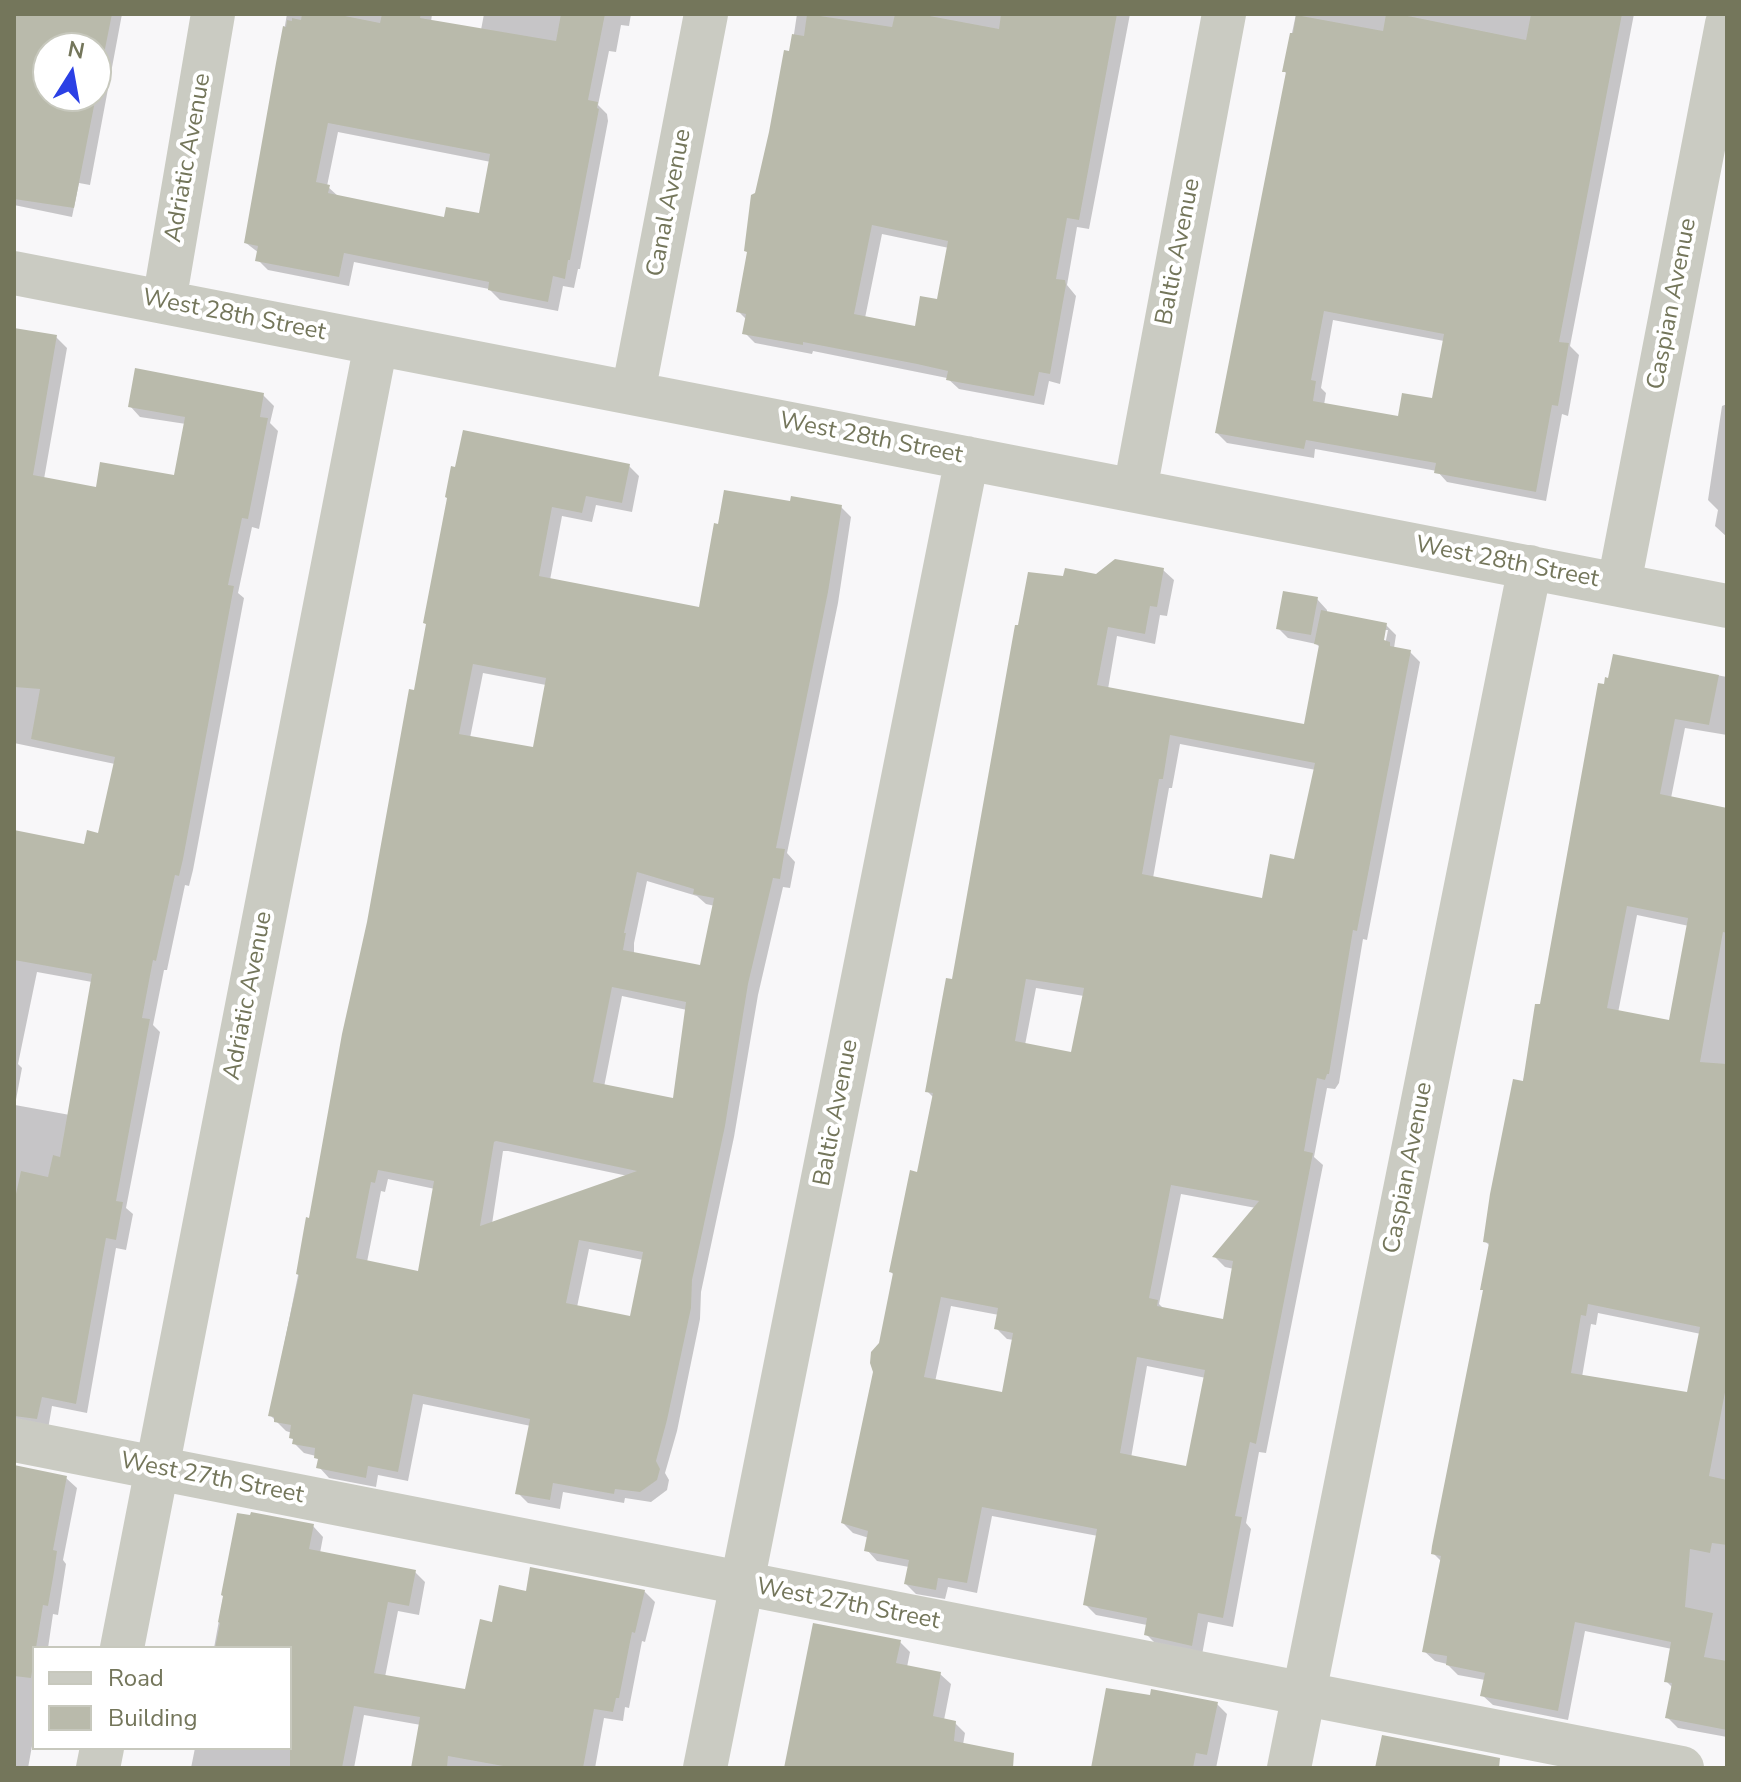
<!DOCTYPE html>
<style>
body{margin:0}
#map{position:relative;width:1741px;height:1782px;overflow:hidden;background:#f8f7f9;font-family:"Nunito Sans",sans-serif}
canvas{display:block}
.frame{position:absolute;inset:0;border:16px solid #74765b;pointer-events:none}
.legend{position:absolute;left:32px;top:1646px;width:260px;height:104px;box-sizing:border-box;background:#fff;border:2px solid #c7c8bd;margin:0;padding:10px 14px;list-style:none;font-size:24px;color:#74765b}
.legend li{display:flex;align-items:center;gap:16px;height:40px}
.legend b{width:40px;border:2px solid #c7c8bd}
.north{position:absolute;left:32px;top:32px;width:80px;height:80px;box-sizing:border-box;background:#fff;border:2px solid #c7c8bd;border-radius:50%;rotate:11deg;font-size:22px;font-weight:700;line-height:32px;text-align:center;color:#74765b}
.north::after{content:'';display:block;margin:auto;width:28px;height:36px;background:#2b40e5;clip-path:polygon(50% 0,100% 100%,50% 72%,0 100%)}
</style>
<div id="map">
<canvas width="1741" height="1782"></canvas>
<div class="frame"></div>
<ul class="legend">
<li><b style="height:10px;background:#cacbc2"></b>Road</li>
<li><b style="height:22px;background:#b9baab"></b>Building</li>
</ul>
<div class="north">N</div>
</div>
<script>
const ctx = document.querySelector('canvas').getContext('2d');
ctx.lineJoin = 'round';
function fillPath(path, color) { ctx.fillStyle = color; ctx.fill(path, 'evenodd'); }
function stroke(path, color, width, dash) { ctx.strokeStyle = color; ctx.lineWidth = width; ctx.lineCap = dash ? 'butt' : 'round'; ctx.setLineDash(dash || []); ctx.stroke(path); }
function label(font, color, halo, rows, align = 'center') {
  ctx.font = font + ' "Nunito Sans",sans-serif'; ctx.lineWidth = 8; ctx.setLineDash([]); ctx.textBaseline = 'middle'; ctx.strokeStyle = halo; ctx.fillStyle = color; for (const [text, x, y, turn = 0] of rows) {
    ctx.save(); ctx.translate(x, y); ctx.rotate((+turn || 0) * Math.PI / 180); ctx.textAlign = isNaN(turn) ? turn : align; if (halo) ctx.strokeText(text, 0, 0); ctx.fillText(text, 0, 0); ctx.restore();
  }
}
fillPath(new Path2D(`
 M14 14H122L90 185 79 183 72 217 14 205ZM48 48H96V96H48Z
 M287 14H432L431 22 481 30 484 14H631L629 26 621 25 616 52 609 51 598 105 607 114 608 121 580 269H578L574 288 563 286 558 311 500 300 489 289 354 262 349 286 268 270 258 260 259 253 246 243ZM338 132 491 162 481 215 446 219 339 197 327 186Z
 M797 14H1130L1089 229 1077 227 1067 285 1076 296 1060 384 1049 381 1044 405 959 389 947 378 813 351 812 354 755 343 745 333 747 320 738 311 757 194 791 54ZM882 234 949 248 938 301 916 328 865 318Z
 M1296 14H1634L1570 346 1579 355 1568 416 1562 414 1546 501 1447 482 1437 471 1315 449 1314 458 1227 443 1217 433 1287 74 1284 71ZM1333 320 1444 341 1434 401 1400 419 1324 405 1326 393 1321 388Z
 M56 337 67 348 44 479 97 489 175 478 186 424 140 417 130 406 263 395 274 406 270 423 278 431 259 529 252 527 238 593 244 598 193 870 189 886 185 885 167 970H164L153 1025 160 1032 126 1208 133 1214 126 1250 116 1248 87 1413 52 1406 48 1429H14V832L86 846 100 835 115 764 14 743V341ZM37 972 92 982 70 1115 15 1105 22 1068 18 1064Z
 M1727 404V403V537L1715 526 1718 510 1708 500 1722 406Z
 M629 466 639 476 632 512 596 505 592 522 562 516 550 580 701 610 792 503 841 507 851 517 838 603 787 853 795 862 790 888 783 887 758 995 734 1137 701 1292 700 1319 677 1431 665 1473 669 1480 667 1490 651 1502 625 1498 624 1503 563 1492 560 1509 528 1503 518 1493 531 1426 423 1404 408 1481 378 1475 376 1487 329 1478 319 1467 320 1461 316 1456 304 1453 294 1443 292 1433 286 1431 270 1415 415 692 449 499ZM483 673 546 685 535 749 470 738ZM647 881 697 896 706 904 715 906 701 967 634 954V943ZM622 996 687 1010 675 1100 604 1087ZM503 1151H508L628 1176 492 1224ZM388 1179 435 1189 420 1274 367 1262 381 1191 385 1192ZM589 1249 643 1260 632 1318 577 1307Z
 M1163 570 1174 580 1167 616 1160 615 1155 644 1117 636 1108 689 1305 727 1321 648 1316 644 1288 638 1278 628 1317 599 1327 610V613L1386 625 1396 635 1394 648 1410 652 1420 662 1367 940 1363 939 1339 1083 1335 1089 1327 1088 1314 1157 1323 1165 1266 1453 1259 1452 1246 1523 1251 1529 1233 1627 1208 1622 1202 1655 1156 1644 1146 1634 1147 1625 1096 1615 1086 1605 1098 1536 992 1516 977 1593 948 1587 945 1599 916 1594 906 1584 909 1567 877 1561 867 1550 869 1538 853 1533 843 1523 894 1275 891 1272 919 1174 934 1098 927 1091 953 981 1065 578ZM1384 630H1388L1384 650ZM1180 744 1316 770 1296 861 1264 900 1153 878 1169 788H1172ZM1036 988 1084 996 1073 1054 1025 1045ZM1181 1194 1256 1208 1215 1257 1225 1267 1234 1269 1225 1321 1165 1310 1159 1304ZM951 1306 999 1315 997 1329 1007 1339 1014 1340 1003 1395 935 1382ZM1147 1366 1206 1378 1188 1469 1131 1458Z
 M1614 656 1727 677V735L1685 728 1671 798 1727 810V1737L1678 1728 1668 1718 1673 1688 1666 1681 1672 1649 1585 1631 1568 1720 1493 1705 1482 1695 1485 1680 1458 1675 1447 1664 1435 1661 1424 1651 1442 1562 1433 1553 1485 1292 1490 1246 1485 1241 1541 1006 1606 686 1610 680ZM1637 915 1689 926 1670 1023 1618 1013ZM1598 1313 1701 1334 1689 1395 1582 1377 1591 1324 1596 1325Z
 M14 1468 66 1478 77 1488 63 1560 66 1564 58 1615 53 1614 48 1648H34V1735L28 1768H14Z
 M238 1515 313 1526 323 1537 320 1553 415 1572 425 1582 419 1615 398 1611 385 1677 467 1692 493 1624 527 1593 644 1591 655 1602 645 1642 642 1641 629 1708 625 1707 623 1721 604 1718 595 1768H412L421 1725 364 1715 354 1768H191L195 1748H290V1648H214Z
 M900 1642 910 1652 907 1667 940 1674 951 1684 944 1720 955 1723 965 1733 959 1768H787Z
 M1217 1704 1227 1714 1216 1768H1093Z`), '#0003');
fillPath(new Path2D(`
 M14 14H112L96 94V48H48V96H96L74 208 14 199Z
 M302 14H335L380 23 382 14H421L420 18 556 41 561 14H605L588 100 598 102 597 108 599 109 570 260H568L565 279 553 276 548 302 488 290 489 282 344 253 339 277 255 261 258 246 244 243 276 63 283 26 286 27 287 20 292 21V18L301 20ZM328 123 490 154 479 213 446 207 444 217 328 193 330 185 316 182Z
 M807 14 892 27 895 14H919L999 29 1001 14H1117L1079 220 1067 218 1056 279 1065 280 1066 285 1050 374 1039 372 1034 396 946 380 948 371 917 364 803 342V345L742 334 746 314 736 312 747 252 744 251 751 195 755 193 769 132 784 50 789 51 792 34 804 36ZM872 225 948 241 937 299 920 296 915 326 854 314Z
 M1386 14H1398L1526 40 1531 14H1622L1559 342 1569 343 1558 406 1552 405 1536 492 1434 473 1436 463 1306 440 1304 449 1215 433 1286 72H1282L1290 33H1293L1296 15 1383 31ZM1324 311 1444 334 1432 398 1402 393 1398 416 1313 401 1316 381 1311 380Z
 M14 328 57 335 33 475 96 487 100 462 174 475 185 417 128 407 135 368 264 393 260 417 268 418 248 519 242 518 228 585 234 586 183 859 179 876 175 875 156 961 153 960 142 1018 150 1019 116 1201 123 1202 116 1240 106 1238 76 1404 42 1397 37 1419 14 1416V1203L21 1171 48 1177 53 1155 60 1157 92 974 14 960V830L84 844 87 830 98 833 115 757 31 739 40 689 14 687Z
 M463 430 630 464 622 503 586 496 582 513 552 507 539 576 699 607 714 523 718 524 724 490 790 501 791 496 842 505 828 592 776 848 785 849 780 879 773 878 748 984 725 1126 692 1280 691 1308 667 1420 656 1461 660 1469 657 1480 640 1492 615 1489 614 1494 553 1483 550 1500 515 1494 530 1419 466 1405 413 1394 398 1472 368 1466 366 1478 316 1468 318 1459 314 1458 315 1448 292 1444 293 1439 289 1438 291 1425 274 1422V1417L268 1416 299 1275 296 1274 303 1234 306 1217 309 1218 342 1034 367 922 409 689 414 690 426 624 423 623 447 498 445 497 451 466 455 467ZM473 664 546 678 533 747 459 734ZM637 872 694 889 693 894 714 898 700 965 623 950 626 933H624ZM612 987 686 1002 673 1098 593 1082ZM496 1141 637 1171 480 1226 494 1142ZM378 1170 434 1181 418 1271 356 1258 371 1182 375 1183ZM579 1240 643 1252 630 1316 566 1303Z
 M1115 559 1164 568 1157 607 1150 606 1145 634 1108 627 1097 685 1304 724 1319 645 1314 644 1321 610 1387 623 1384 640 1390 642V646L1411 650 1357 931 1353 930 1329 1074H1327L1325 1080 1317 1078 1304 1151 1313 1153 1256 1444 1250 1442 1235 1516 1242 1517 1223 1618 1198 1613 1192 1646 1144 1635 1147 1618 1083 1605 1097 1529 982 1507 967 1583 938 1578 936 1590 904 1584 909 1560 864 1551 868 1531 841 1523 873 1372 870 1363 871 1352 879 1343 893 1273 889 1272 910 1170 917 1172 933 1093 925 1092 931 1059 946 978 952 979 1015 625H1018L1028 572 1063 576 1065 568 1096 574ZM1170 735 1315 763 1294 859 1270 854 1262 898 1142 874 1159 779H1163ZM1026 979 1084 988 1071 1052 1015 1041ZM1171 1185 1259 1201 1212 1257 1233 1261 1223 1319 1157 1306 1158 1300 1149 1298ZM941 1297 998 1308 994 1329 1013 1333 1002 1392 924 1377ZM1137 1357 1205 1370 1186 1466 1120 1453Z
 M1283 591 1318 597 1311 635 1276 629Z
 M1613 654 1719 675 1709 725 1675 719 1660 794 1727 808V933L1723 932 1700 1062 1727 1064V1382L1709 1476 1727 1480V1545L1712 1543 1710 1553 1690 1549 1685 1607 1713 1613 1704 1657 1727 1661V1730L1665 1718 1672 1683 1664 1682 1671 1642 1575 1622 1558 1711 1480 1696 1485 1673 1446 1665 1447 1656 1422 1652 1441 1556 1431 1554 1432 1546 1483 1290H1480L1489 1243 1483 1242 1490 1194 1513 1079 1523 1081 1535 1004H1540L1598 683 1604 684 1605 677 1608 678ZM1627 906 1688 918 1669 1020 1607 1008ZM1588 1304 1700 1327 1687 1392 1571 1373 1581 1315 1586 1316Z
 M14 1465 67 1476 53 1550 57 1551 54 1572 48 1606 43 1605 31 1678 14 1676Z
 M251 1512 314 1524 309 1549 416 1570 409 1606 388 1602 374 1673 465 1689 480 1619 492 1622 499 1585 526 1591 530 1567 645 1590 635 1633 632 1632 619 1698H616L613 1712 594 1709 583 1768H514L448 1756 447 1768H411L420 1717 354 1706 342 1768H290V1648H215L220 1623 218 1622 223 1596 221 1595 237 1513 250 1515Z
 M813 1623 901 1640 896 1663 941 1672 933 1716 956 1721 954 1741 1014 1753 1013 1768H784Z
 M1106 1688 1150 1695 1151 1689 1218 1702 1207 1755 1196 1753 1193 1768H1091Z
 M1382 1735 1500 1758 1499 1768H1375Z`), '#b9baab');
stroke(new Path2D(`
 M14 273 1727 606
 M164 302 213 14
 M633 393 706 14
 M1135 490 1224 14
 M1619 584 1727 24
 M14 1440 1682 1768
 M122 1648 376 344
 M98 1768 102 1748
 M705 1768 967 458
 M1289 1768 1530 567`), '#cacbc2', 44);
label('24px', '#74765b', '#fff', [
 ["Adriatic Avenue",189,158,-80],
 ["Canal Avenue",670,203,-79],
 ["Baltic Avenue",1179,252,-79],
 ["Caspian Avenue",1673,304,-79],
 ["West 28th Street",234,316,11],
 ["West 28th Street",871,439,11],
 ["West 28th Street",1507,563,11],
 ["Adriatic Avenue",249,996,-79],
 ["Baltic Avenue",837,1113,-79],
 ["Caspian Avenue",1409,1168,-79],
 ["West 27th Street",212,1479,11],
 ["West 27th Street",848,1605,11]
]);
</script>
